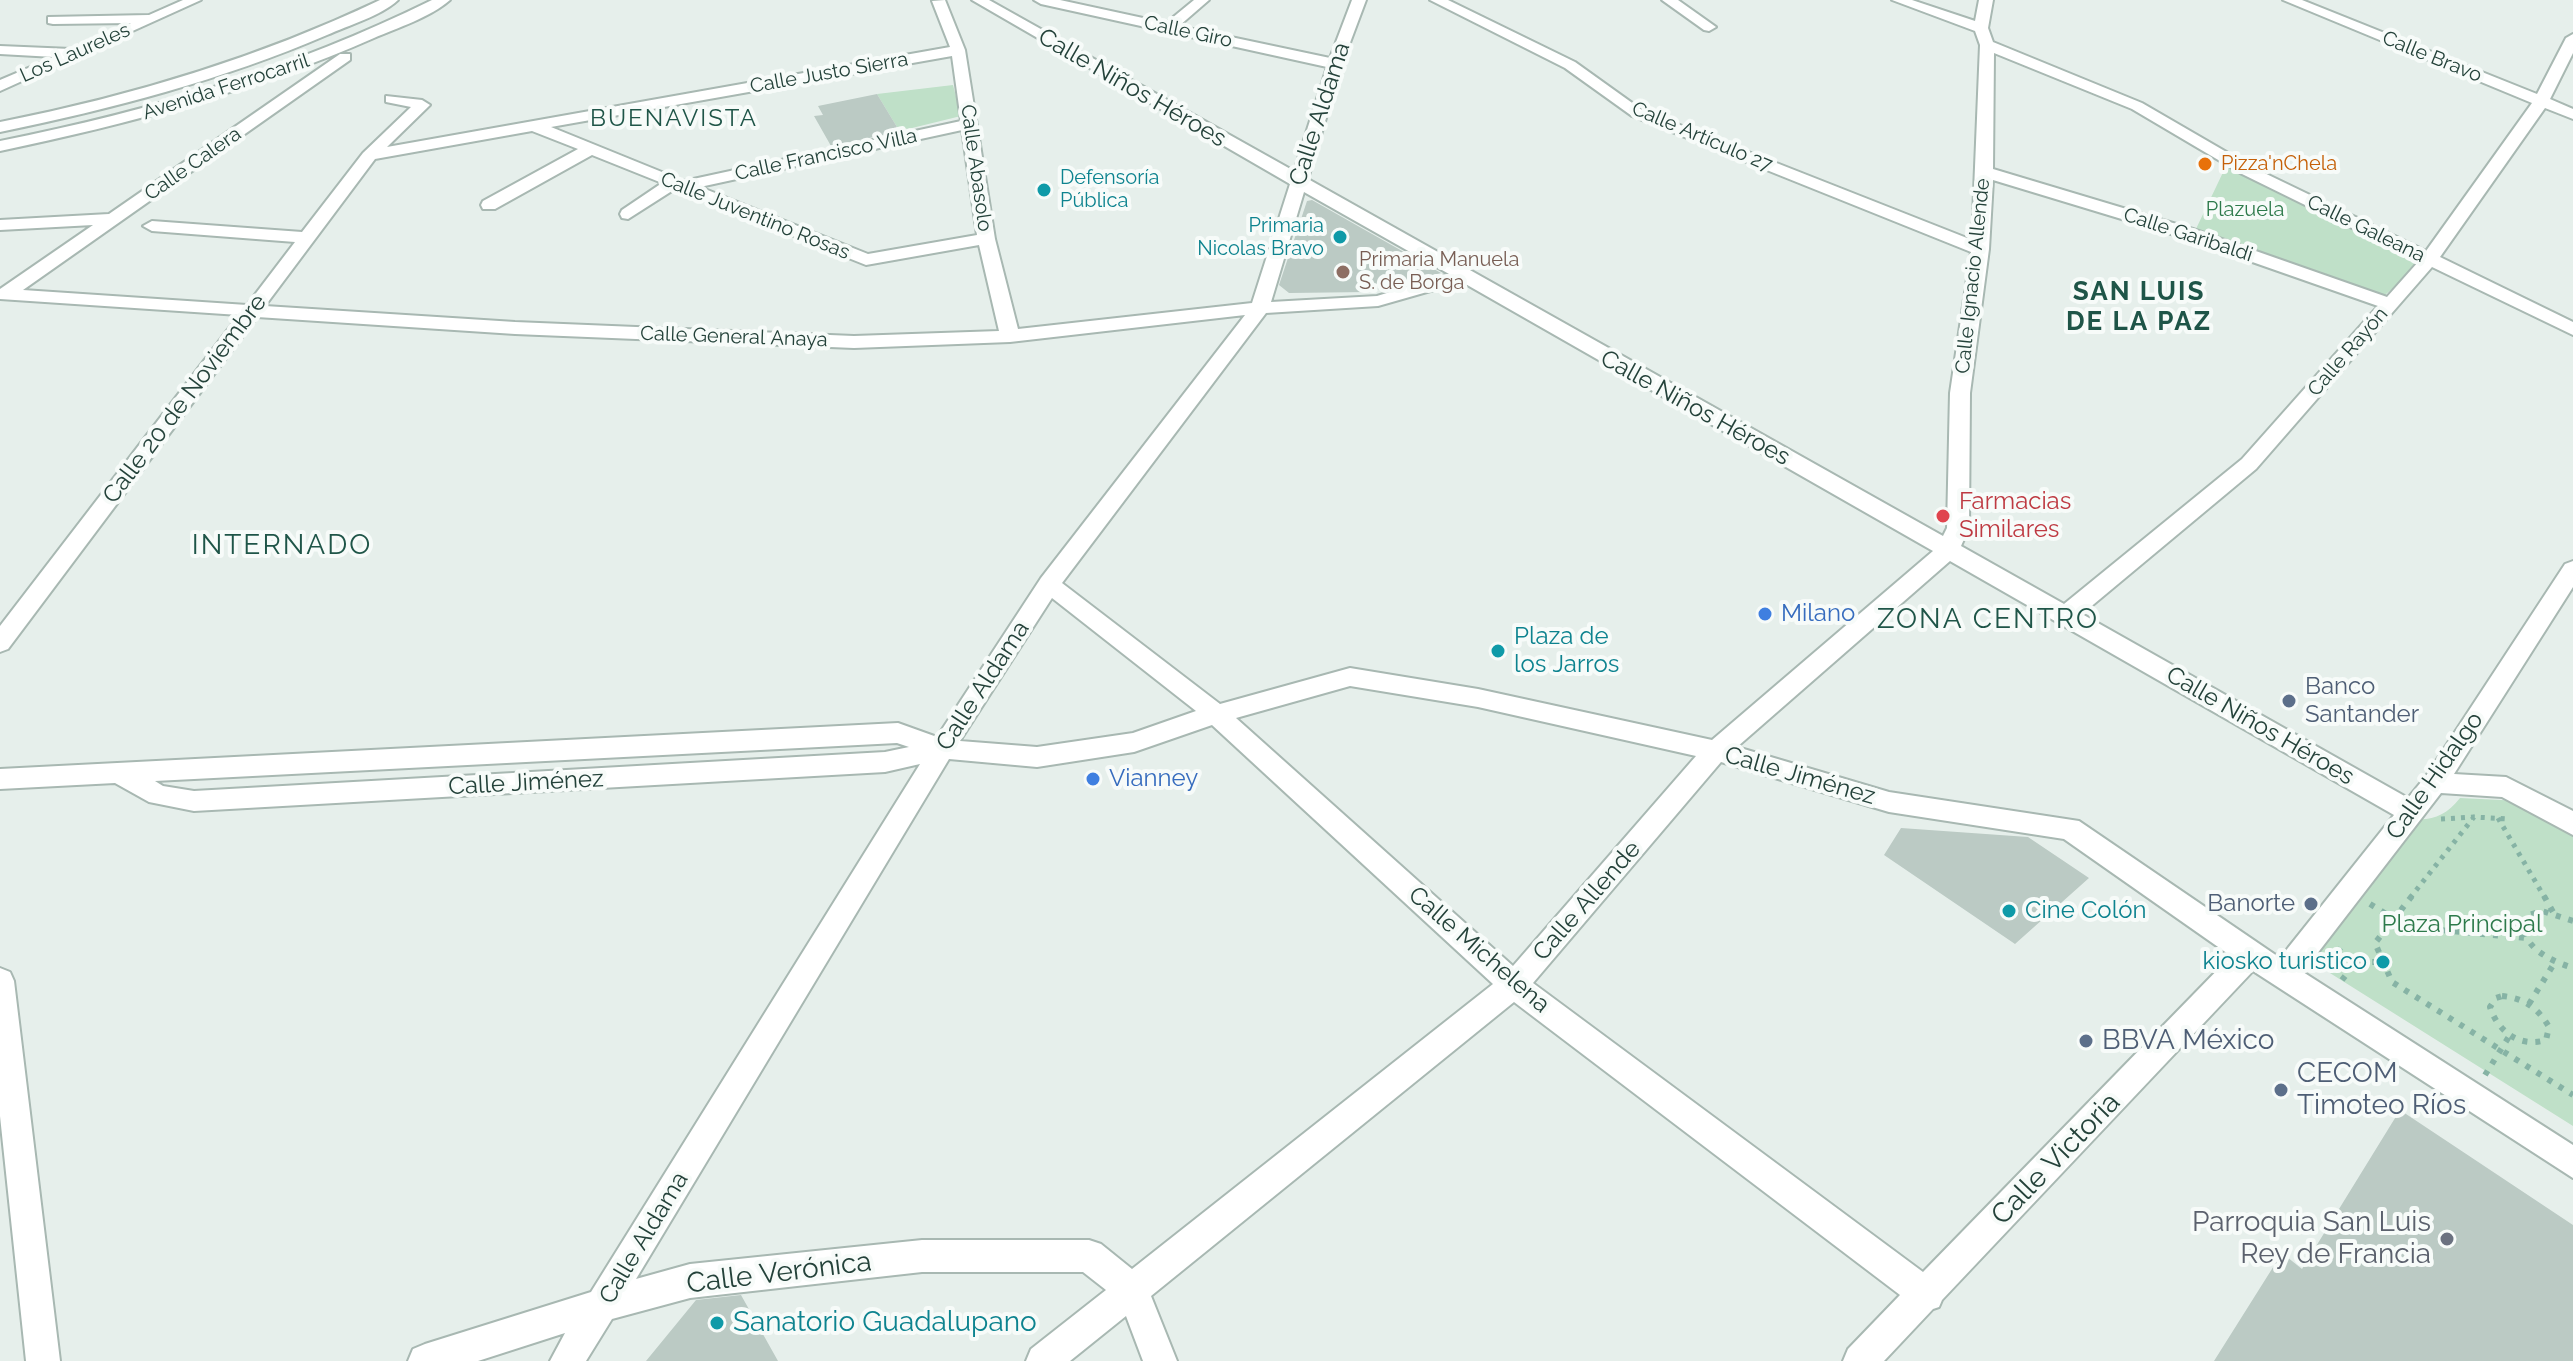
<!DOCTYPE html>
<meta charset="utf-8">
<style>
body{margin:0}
canvas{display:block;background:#e6efeb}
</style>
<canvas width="2573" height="1361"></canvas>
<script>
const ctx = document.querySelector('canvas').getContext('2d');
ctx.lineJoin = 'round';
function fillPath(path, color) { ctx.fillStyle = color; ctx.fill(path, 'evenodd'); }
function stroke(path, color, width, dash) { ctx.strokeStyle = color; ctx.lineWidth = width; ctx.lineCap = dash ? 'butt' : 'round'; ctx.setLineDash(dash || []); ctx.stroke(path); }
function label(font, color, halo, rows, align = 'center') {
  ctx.font = font + ' Raleway,sans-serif'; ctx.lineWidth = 8; ctx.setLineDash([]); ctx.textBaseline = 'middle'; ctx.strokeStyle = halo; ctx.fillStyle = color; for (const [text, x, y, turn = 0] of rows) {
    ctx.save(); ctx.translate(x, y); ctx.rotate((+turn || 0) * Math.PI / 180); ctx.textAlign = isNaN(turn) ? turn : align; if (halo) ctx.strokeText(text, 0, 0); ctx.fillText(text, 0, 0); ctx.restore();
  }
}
fillPath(new Path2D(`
 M953 85 961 116 908 129 897 127 877 94Z
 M2227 164 2424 261 2385 295 2195 231Z
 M2460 798 2521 801 2573 830V1126L2287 946 2396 815C2423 823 2442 821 2460 798Z`), '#bfe0c8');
fillPath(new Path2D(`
 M877 94 897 127 888 134 831 146 814 116 823 115 818 106Z
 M1312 200 1441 273 1368 292 1289 293 1279 285 1307 201Z
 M1901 828 2028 837 2089 878 2015 944 1884 855Z
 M2400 1110 2573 1225V1361H2214L2282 1253 2302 1269Z
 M741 1295 778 1361H646L696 1300Z`), '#bbcac4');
const minor = new Path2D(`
 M183 0H201L0 91V80L54 57 0 54V46L71 49 131 23 53 24 48 23V17L149 15Z
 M380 0H398C381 16 349 25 327 35 222 80 112 109 0 132V122C132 96 258 58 380 0Z
 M432 0H450C431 17 397 28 374 38 254 91 128 124 0 151V141C151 111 294 68 432 0Z
 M945 0 965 50 995 239 1018 329 1252 303 1290 184 972 0H989L1294 171 1327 67 1041 4 1034 0H1060L1166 23 1194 0H1209L1179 26 1330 58 1352 0H1366L1342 64 1308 179 1943 536 1947 528 1950 393 1971 252 1632 116 1565 68 1430 0H1448L1575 62 1642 110 1972 240 1980 45 1975 31 1892 0H1912L1975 21 1979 0H1993L1988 28 1993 42 2142 103 2254 168 2426 251 2532 103 2283 0H2302L2537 94 2566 38 2573 34V53L2550 99 2573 109V119L2545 108 2440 257 2573 322V335L2432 267 2256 469 2082 614 2408 798 2426 776 2565 564 2573 561V587L2454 774 2506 777 2573 811V835L2502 797 2441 793 2303 972 2573 1145V1178L2253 971 1942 1300 1939 1307 1933 1309 1884 1361H1843L1848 1349 1900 1295 1514 1002 1151 1296 1177 1361H1143L1126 1316 1070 1361H1026L1031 1349 1106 1290 1083 1272H922L690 1298 612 1319 586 1361H550L565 1333 478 1361H408L413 1349 425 1344 591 1292 920 764 885 772 194 811 149 802 115 783 0 789V769L898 723 937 737 1041 578 1245 315 1010 342 854 348 515 334 257 317 8 649 0 652V626L239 315 0 299V289L93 225 0 230V220L109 214 340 54H350V60L23 290 247 305 295 242 152 231 143 226 152 221 302 232 363 153 411 107 386 102V96L422 100 430 105 387 147 950 47 932 1ZM1994 53 2132 109 2242 174 2419 261 2387 297 2193 229 1993 169ZM952 56 961 121 684 181 551 127ZM962 130 977 235 868 254 700 187ZM532 131 578 149 483 201 481 205 483 209H495L592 155 662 183 622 210 620 214 622 218 628 219 675 189 866 265 979 245 999 331 854 336 515 322 265 306 375 159ZM1993 180 2181 237 2378 306 2242 459 2064 604 1961 546 1969 528 1970 393 1989 249ZM1304 192 1449 274 1377 296 1271 302ZM1462 282 1933 551 1712 740 1478 689 1350 668 1220 704 1062 583 1266 313 1378 306ZM1950 561 2394 815 2280 958 2079 821 1889 792 1737 747ZM1052 598 1196 711 1133 733 1037 747 960 741ZM1350 686 1478 707 1696 756 1513 966 1236 718ZM1212 725 1493 984 1132 1269 1101 1244 1089 1240H922L690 1264 636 1279 949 759 1037 767 1134 752ZM897 743 909 747 885 752 194 791 163 786 155 781ZM1721 762 1889 812 2064 839 2231 956 1923 1272 1533 983Z
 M1662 0H1678L1716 27 1709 31 1704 30Z
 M0 968 10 972 14 981 60 1361H26L0 1116Z`);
stroke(minor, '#a8b8b2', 4);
stroke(new Path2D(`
 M2498 818 2545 898
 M2441 819 2474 817
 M2410 898 2474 817 2509 819`), '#86b3a5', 5, [4, 6]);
stroke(new Path2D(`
 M2412 896 2375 943 2392 982 2573 1095
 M2544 896 2553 912
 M2370 904 2407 927 2526 938
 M2573 921 2542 911 2526 916C2517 946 2549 960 2573 968
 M2337 949 2356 962
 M2342 980 2356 962H2383
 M2502 996C2524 998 2538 1008 2549 1027L2546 1040C2520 1048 2498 1032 2490 1007L2496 998Z
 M2529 1004 2555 962
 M2485 1075 2510 1035`), '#86b3a5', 6, [5, 8]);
fillPath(minor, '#fff');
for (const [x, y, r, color] of [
 [2205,164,8,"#e8710a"],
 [1044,190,8,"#0f9aa8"],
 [1340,237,8,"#0f9aa8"],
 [1343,272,8,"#8d6e63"],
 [1943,516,8,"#e0444e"],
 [1765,614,8,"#3f7fe0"],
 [1498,651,8,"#0f9aa8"],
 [2289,701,8,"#5c6f8a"],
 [1093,779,8,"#3f7fe0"],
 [2311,904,8,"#5c6f8a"],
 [2009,911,8,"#0f9aa8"],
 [2383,962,8,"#0f9aa8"],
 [2086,1041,8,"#5c6f8a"],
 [2281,1090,8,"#5c6f8a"],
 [2447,1239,8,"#6b7280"],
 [717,1323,8,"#0f9aa8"]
]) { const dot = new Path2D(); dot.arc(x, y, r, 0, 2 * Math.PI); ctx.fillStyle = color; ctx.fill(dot); stroke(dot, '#f7fbf9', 3); }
label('20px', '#24423a', '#f7fbf9', [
 ["Calle Giro",1188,32,12],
 ["Los Laureles",75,53,-24],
 ["Calle Bravo",2432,57,22],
 ["Calle Justo Sierra",829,73,-10],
 ["Avenida Ferrocarril",226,87,-18],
 ["Calle Artículo 27",1702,137,23],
 ["Calle Francisco Villa",826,155,-12],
 ["Calle Calera",193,164,-35],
 ["Calle Abasolo",976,168,82],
 ["Calle Juventino Rosas",755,216,22],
 ["Calle Galeana",2366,229,26],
 ["Calle Garibaldi",2188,235,18],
 ["Calle Ignacio Allende",1973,276,-84],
 ["Calle General Anaya",734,337,2],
 ["Calle Rayón",2348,352,-49]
]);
label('20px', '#c56008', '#f7fbf9', [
 ["Pizza'nChela",2221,164]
], 'left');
label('20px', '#0d838f', '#f7fbf9', [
 ["Defensoría",1060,178],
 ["Pública",1060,201],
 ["Primaria",1324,226,"right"],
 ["Nicolas Bravo",1324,249,"right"]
], 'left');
label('20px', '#2d7a4b', '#f7fbf9', [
 ["Plazuela",2245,210]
]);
label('20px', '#785e54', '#f7fbf9', [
 ["Primaria Manuela",1359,260],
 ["S. de Borga",1359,283]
], 'left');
label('24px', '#24423a', '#f7fbf9', [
 ["Calle Niños Héroes",1132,88,30],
 ["Calle Aldama",1320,114,-72],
 ["Calle 20 de Noviembre",185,399,-53],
 ["Calle Niños Héroes",1695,408,29],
 ["Calle Aldama",983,686,-57],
 ["Calle Niños Héroes",2260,726,30],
 ["Calle Jiménez",1800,776,16],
 ["Calle Hidalgo",2435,776,-55],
 ["Calle Jiménez",526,783,-3],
 ["Calle Allende",1587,901,-49],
 ["Calle Michelena",1479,950,41],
 ["Calle Aldama",644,1238,-59]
]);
ctx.letterSpacing = '2px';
label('24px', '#1f5548', '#f7fbf9', [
 ["BUENAVISTA",674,119]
]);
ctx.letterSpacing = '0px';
label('24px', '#be3a42', '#f7fbf9', [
 ["Farmacias",1959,502],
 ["Similares",1959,530]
], 'left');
label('24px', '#366cbe', '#f7fbf9', [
 ["Milano",1781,614],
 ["Vianney",1109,779]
], 'left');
label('24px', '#0d838f', '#f7fbf9', [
 ["Plaza de",1514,637],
 ["los Jarros",1514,665],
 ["Cine Colón",2025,911],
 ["kiosko turistico",2367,962,"right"]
], 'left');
label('24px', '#4e5e75', '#f7fbf9', [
 ["Banco",2305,687],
 ["Santander",2305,715],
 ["Banorte",2295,904,"right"]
], 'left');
label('24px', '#2d7a4b', '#f7fbf9', [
 ["Plaza Principal",2462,925]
]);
ctx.letterSpacing = '2px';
label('bold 26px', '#1f5548', '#f7fbf9', [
 ["SAN LUIS",2139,292],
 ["DE LA PAZ",2139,322]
]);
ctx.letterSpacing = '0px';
ctx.letterSpacing = '2px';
label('28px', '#1f5548', '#f7fbf9', [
 ["INTERNADO",282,546],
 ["ZONA CENTRO",1988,620]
]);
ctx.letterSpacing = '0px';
label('28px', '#4e5e75', '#f7fbf9', [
 ["BBVA México",2102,1041],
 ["CECOM",2297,1074],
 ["Timoteo Ríos",2297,1106]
], 'left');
label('28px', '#24423a', '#f7fbf9', [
 ["Calle Victoria",2056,1159,-46],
 ["Calle Verónica",779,1273,-7]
]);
label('28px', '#5b616d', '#f7fbf9', [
 ["Parroquia San Luis",2431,1223],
 ["Rey de Francia",2431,1255]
], 'right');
label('28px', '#0d838f', '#f7fbf9', [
 ["Sanatorio Guadalupano",733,1323]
], 'left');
</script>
